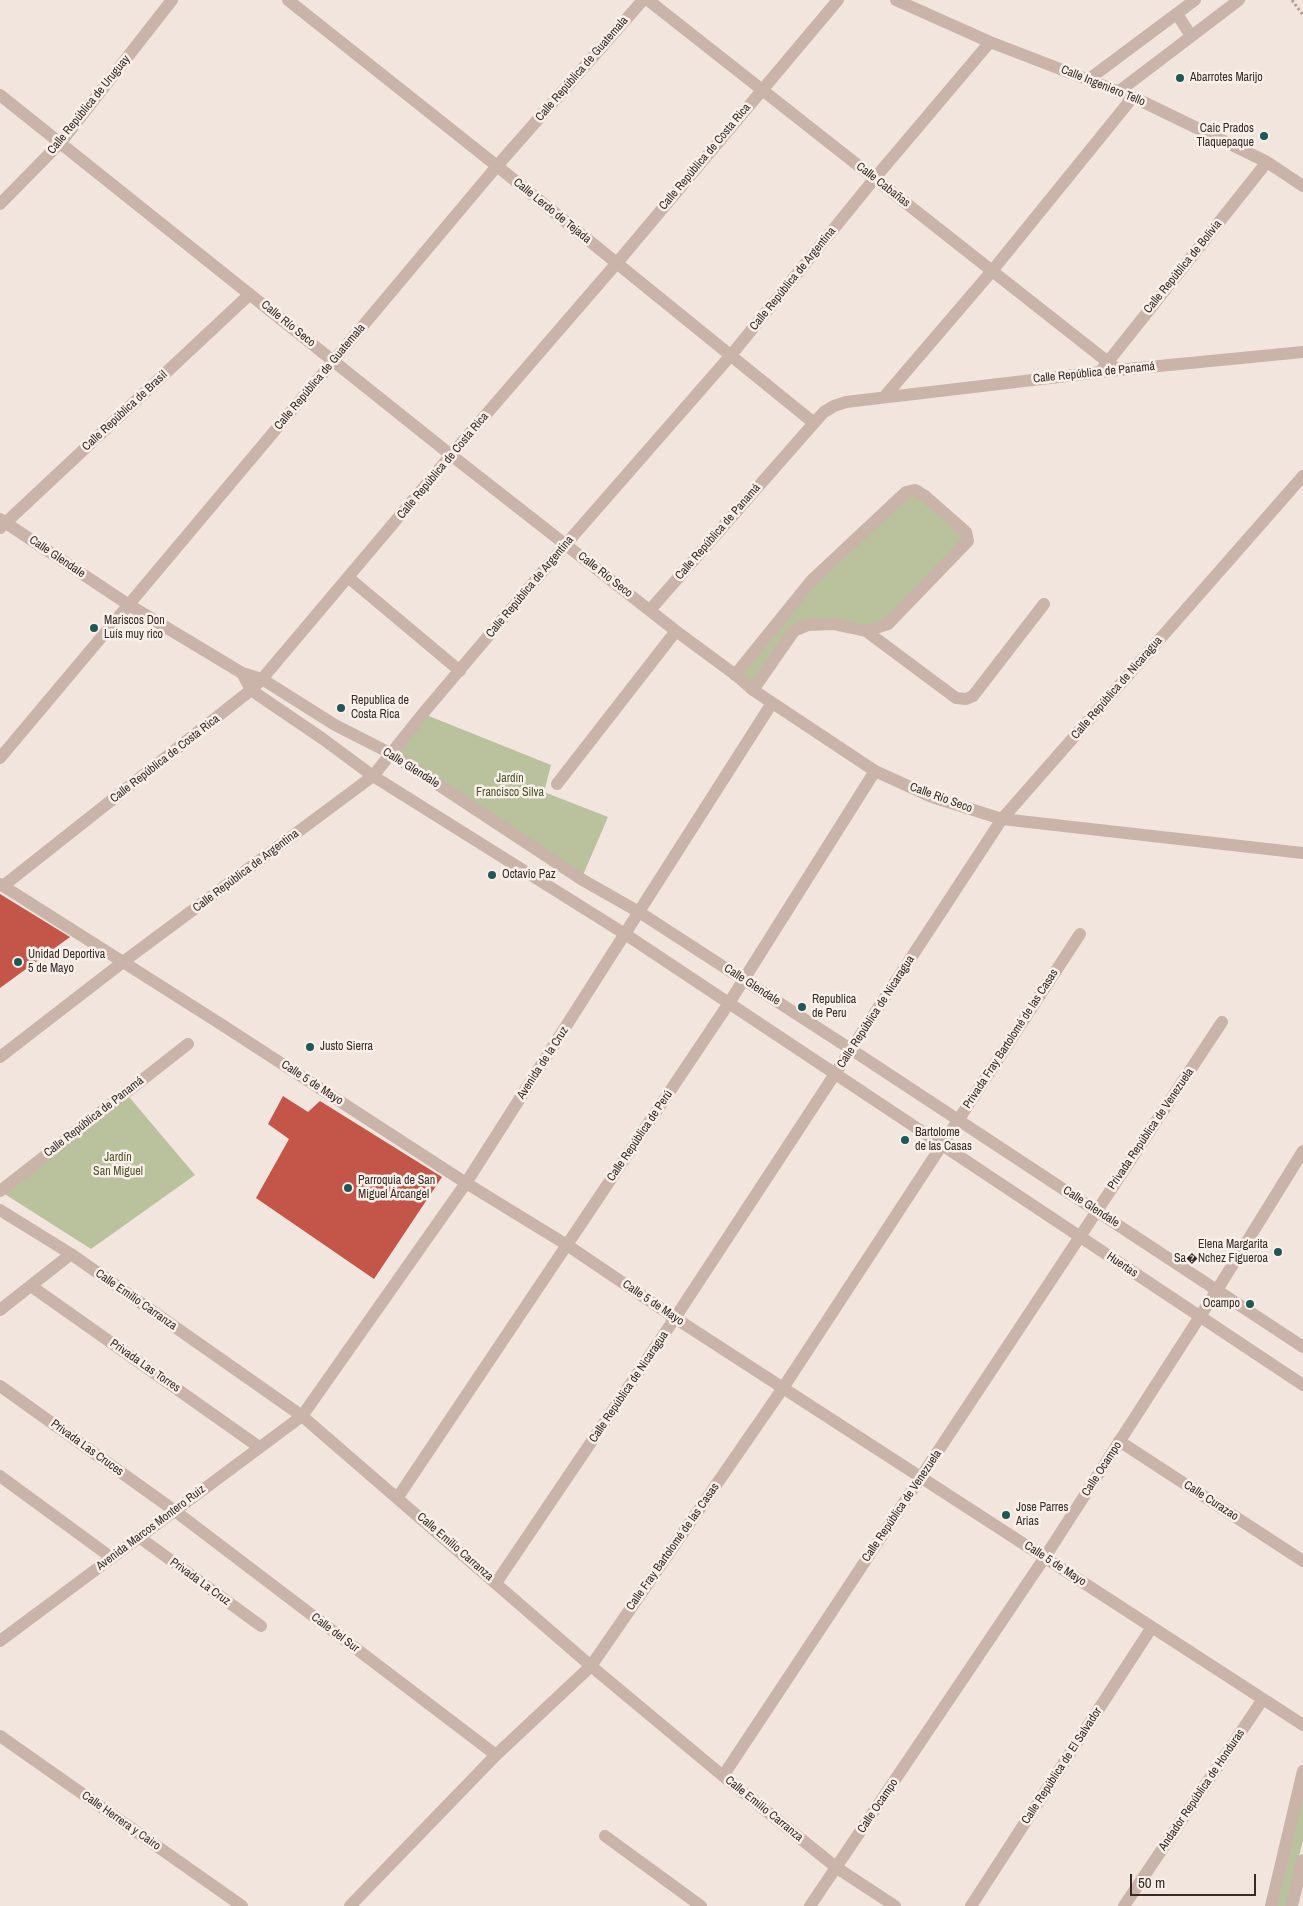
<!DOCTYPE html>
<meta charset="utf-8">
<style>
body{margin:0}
#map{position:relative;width:1303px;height:1906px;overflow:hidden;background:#f2e5dd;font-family:"Archivo Narrow",sans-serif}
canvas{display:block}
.scale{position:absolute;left:1130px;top:1874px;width:126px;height:22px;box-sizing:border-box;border:2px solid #372b29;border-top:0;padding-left:6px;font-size:15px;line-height:18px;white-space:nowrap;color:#372b29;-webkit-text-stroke:4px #f9f0e9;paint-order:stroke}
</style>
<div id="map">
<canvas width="1303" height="1906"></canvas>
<div class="scale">50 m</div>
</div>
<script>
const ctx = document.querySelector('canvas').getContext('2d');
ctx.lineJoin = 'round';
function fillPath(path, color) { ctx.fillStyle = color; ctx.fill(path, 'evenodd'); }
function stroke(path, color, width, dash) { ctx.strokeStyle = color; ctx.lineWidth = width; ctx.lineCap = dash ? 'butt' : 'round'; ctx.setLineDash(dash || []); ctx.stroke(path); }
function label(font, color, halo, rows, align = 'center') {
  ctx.font = font + ' "Archivo Narrow",sans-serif'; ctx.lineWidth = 5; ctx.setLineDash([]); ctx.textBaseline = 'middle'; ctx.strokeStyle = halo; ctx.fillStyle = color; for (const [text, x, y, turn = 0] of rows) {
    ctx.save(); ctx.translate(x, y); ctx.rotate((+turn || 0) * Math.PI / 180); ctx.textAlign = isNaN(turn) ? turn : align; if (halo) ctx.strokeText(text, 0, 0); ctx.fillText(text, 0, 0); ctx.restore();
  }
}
fillPath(new Path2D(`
 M906 492 925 496 968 541 888 624 866 631 808 625 749 686 737 676 811 581Z
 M424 714 551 765 544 792 608 817 583 875 394 752Z
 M125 1092 195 1175 91 1249 0 1191Z
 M1303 1789V1840L1287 1906H1275Z`), '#bac19d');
fillPath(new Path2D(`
 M0 894 70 937 0 988Z
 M283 1096 308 1112 320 1101 442 1177 374 1279 256 1198 289 1139 268 1124Z`), '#c35649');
stroke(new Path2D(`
 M1292 0 1303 15`), '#b69d93', 3, [2.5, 2.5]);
stroke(new Path2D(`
 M288 0 497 166 814 423
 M648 0 1118 370
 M896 0 990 42 1133 97 1267 162 1303 186
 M1177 14 1191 36
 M1089 79 1195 0
 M1118 92 1239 0
 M0 95 451 455 676 631 737 676 753 690 875 771 932 797 1002 819 1303 853
 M0 204 61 142 172 0
 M1103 368 1267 162
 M885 396 992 271 1133 97
 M0 519 129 605 242 673 262 679 335 725 390 753 581 879 639 912 852 1050 1303 1347
 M0 528 250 294
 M349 578 460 671
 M650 610 814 423 824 412 834 406 846 402 1118 370 1303 352
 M242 673 251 690 323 739 373 776 625 934 1303 1385
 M735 675 811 581 906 492 915 490 925 496 966 532 968 541 888 624 866 631
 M753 690 794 631 808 625 833 624 866 631 956 698 966 699 973 696 1044 604
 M0 758 497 166 643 0
 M557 784 676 631
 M0 884 216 1021 466 1183 567 1245 675 1318 1303 1725
 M3 886 251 690 262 679 451 455 616 264 838 0
 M0 1057 123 962 373 776 425 711 566 544 732 354 875 178 990 42
 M0 1191 188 1044
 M0 1210 71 1254 302 1416 591 1666 723 1776 837 1868 895 1906
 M31 1286 259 1447
 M0 1310 71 1254
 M0 1386 175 1511 496 1755
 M1119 1441 1303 1561
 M0 1476 112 1558
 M398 1497 729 1003 875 771
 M139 1537 261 1626
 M496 1583 675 1318 1002 819 1303 476
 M0 1641 302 1416 466 1183 772 703
 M0 1736 242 1906
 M723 1776 1222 1022
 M605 1836 701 1906
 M350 1906 496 1755 591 1666 783 1388 1080 934
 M810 1906 1045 1557 1217 1290 1303 1151
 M971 1906 1152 1627
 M1124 1906 1263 1699
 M1271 1906 1303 1771
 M1292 1906 1303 1860`), '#cab3a9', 12);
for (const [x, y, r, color] of [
 [1180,78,5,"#1f5854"],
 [1264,136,5,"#1f5854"],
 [94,628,5,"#1f5854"],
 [341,708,5,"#1f5854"],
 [492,875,5,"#1f5854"],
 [18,962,5,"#1f5854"],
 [802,1007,5,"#1f5854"],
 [310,1047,5,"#1f5854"],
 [905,1140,5,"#1f5854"],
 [348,1188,5,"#1f5854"],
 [1278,1252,5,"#1f5854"],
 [1250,1304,5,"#1f5854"],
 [1006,1515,5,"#1f5854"]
]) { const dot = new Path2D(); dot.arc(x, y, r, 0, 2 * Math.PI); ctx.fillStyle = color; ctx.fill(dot); stroke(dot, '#f9f0e9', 2); }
label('12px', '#372b29', '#f9f0e9', [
 ["Calle República de Guatemala",582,69,-49],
 ["Calle Ingeniero Tello",1103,86,22],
 ["Calle República de Uruguay",89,105,-51],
 ["Calle República de Costa Rica",705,157,-50],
 ["Calle Cabañas",883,185,38],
 ["Calle Lerdo de Tejada",552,211,39],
 ["Calle República de Bolivia",1183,267,-51],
 ["Calle República de Argentina",793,279,-51],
 ["Calle Río Seco",288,324,39],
 ["Calle República de Panamá",1094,373,-6],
 ["Calle República de Guatemala",320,377,-50],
 ["Calle República de Brasil",125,411,-43],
 ["Calle República de Costa Rica",443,466,-50],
 ["Calle República de Panamá",718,532,-49],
 ["Calle Glendale",57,557,34],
 ["Calle Río Seco",605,575,38],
 ["Calle República de Argentina",530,587,-50],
 ["Calle República de Nicaragua",1117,688,-49],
 ["Calle República de Costa Rica",165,759,-38],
 ["Calle Glendale",411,768,32],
 ["Calle Río Seco",941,798,20],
 ["Calle República de Argentina",246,871,-37],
 ["Calle Glendale",752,985,33],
 ["Calle República de Nicaragua",876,1012,-57],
 ["Privada Fray Bartolomé de las Casas",1011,1039,-57],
 ["Avenida de la Cruz",543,1063,-57],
 ["Calle 5 de Mayo",312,1083,33],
 ["Calle República de Panamá",94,1117,-38],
 ["Privada República de Venezuela",1151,1129,-56],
 ["Calle República de Perú",640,1136,-56],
 ["Calle Glendale",1091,1207,33],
 ["Huertas",1122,1265,34],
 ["Calle Emilio Carranza",136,1300,35],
 ["Calle 5 de Mayo",653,1303,34],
 ["Privada Las Torres",145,1366,35],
 ["Calle República de Nicaragua",629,1387,-56],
 ["Privada Las Cruces",87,1448,36],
 ["Calle Ocampo",1102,1469,-57],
 ["Calle Curazao",1211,1501,33],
 ["Calle República de Venezuela",902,1506,-56],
 ["Avenida Marcos Montero Ruiz",151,1528,-37],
 ["Calle Emilio Carranza",455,1547,41],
 ["Calle Fray Bartolomé de las Casas",673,1547,-55],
 ["Calle 5 de Mayo",1055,1564,33],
 ["Privada La Cruz",200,1582,36],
 ["Calle del Sur",335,1633,37],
 ["Calle República de El Salvador",1062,1766,-57],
 ["Andador República de Honduras",1202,1790,-56],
 ["Calle Ocampo",878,1806,-56],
 ["Calle Emilio Carranza",764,1809,39],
 ["Calle Herrera y Cairo",121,1821,35]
]);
label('12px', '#372b29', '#f9f0e9', [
 ["Abarrotes Marijo",1190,78],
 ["Caic Prados",1254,129,"right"],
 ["Tlaquepaque",1254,143,"right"],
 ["Mariscos Don",104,621],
 ["Luís muy rico",104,635],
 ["Republica de",351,701],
 ["Costa Rica",351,715],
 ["Octavio Paz",502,875],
 ["Unidad Deportiva",28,955],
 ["5 de Mayo",28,969],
 ["Republica",812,1000],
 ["de Peru",812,1014],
 ["Justo Sierra",320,1047],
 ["Bartolome",915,1133],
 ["de las Casas",915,1147],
 ["Parroquia de San",358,1181],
 ["Miguel Árcangel",358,1195],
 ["Elena Margarita",1268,1245,"right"],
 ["Sa�Nchez Figueroa",1268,1259,"right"],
 ["Ocampo",1240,1304,"right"],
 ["Jose Parres",1016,1508],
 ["Arias",1016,1522]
], 'left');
label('12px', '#4c552d', '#f9f0e9', [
 ["Jardín",510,779],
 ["Francisco Silva",510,793],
 ["Jardín",118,1158],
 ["San Miguel",118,1172]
]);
</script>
